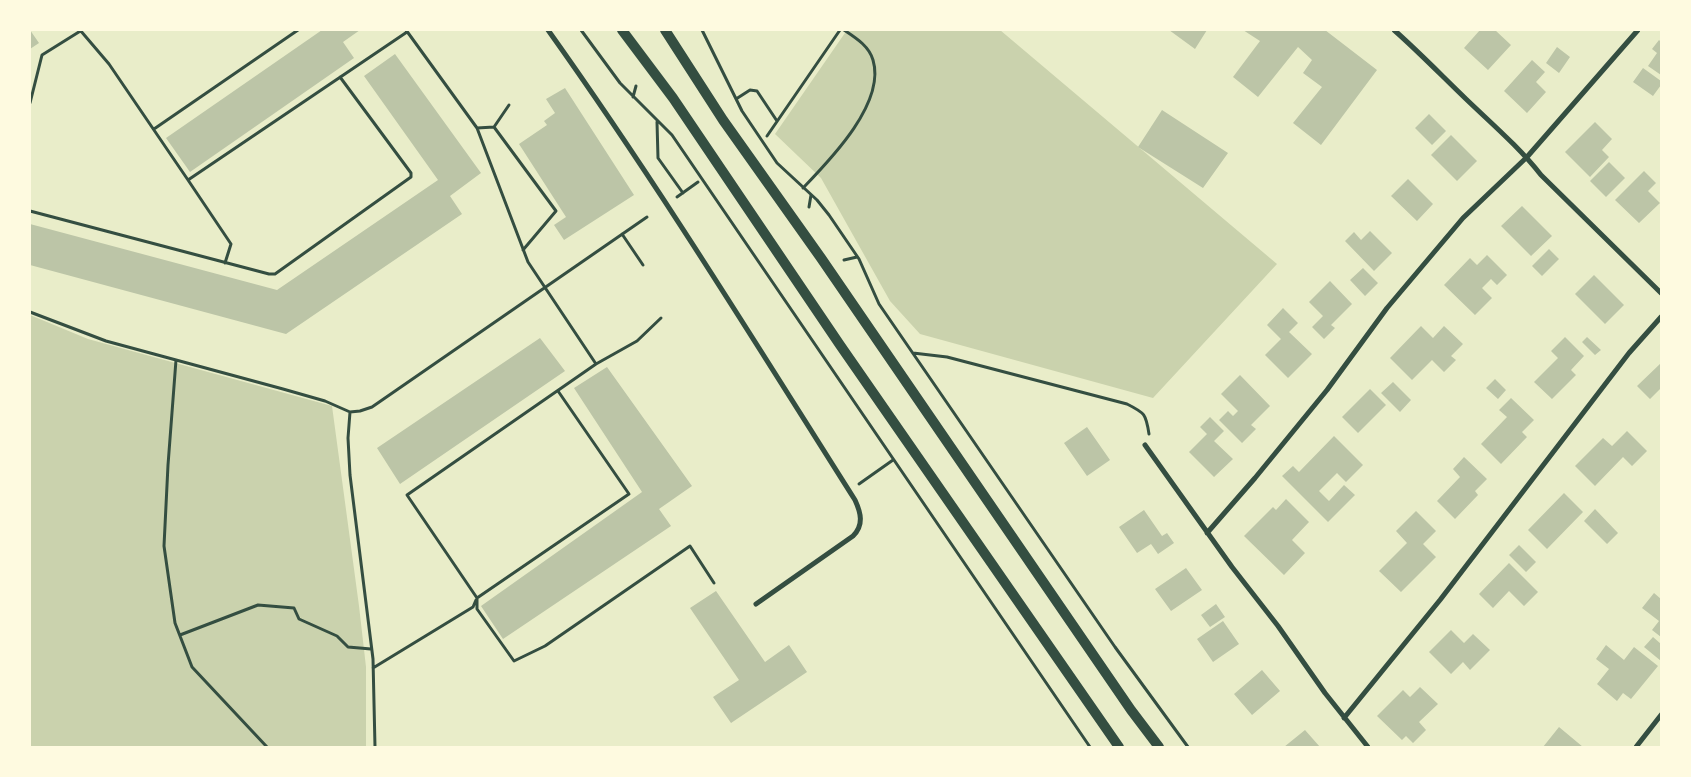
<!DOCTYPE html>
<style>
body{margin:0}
#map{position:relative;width:1691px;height:777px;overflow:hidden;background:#e9edc9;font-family:Cabin,sans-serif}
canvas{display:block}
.frame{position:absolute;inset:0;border:31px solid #fefae0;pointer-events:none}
</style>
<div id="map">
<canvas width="1691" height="777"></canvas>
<div class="frame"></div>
</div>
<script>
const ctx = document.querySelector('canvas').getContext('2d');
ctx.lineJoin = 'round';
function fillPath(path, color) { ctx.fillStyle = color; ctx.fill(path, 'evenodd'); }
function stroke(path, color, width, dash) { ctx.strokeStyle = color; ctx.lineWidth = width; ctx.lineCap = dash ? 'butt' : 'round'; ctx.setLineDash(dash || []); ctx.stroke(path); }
fillPath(new Path2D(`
 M847 30H1000L1277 264 1153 398 920 334 890 301 821 178 775 134Z
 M30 315 88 339 332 406 359 606 366 667V747H30Z`), '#cad2ad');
fillPath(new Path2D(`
 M30 30 39 43 30 49Z
 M322 30H360L343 42 354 58 190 172 166 138Z
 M1169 30H1207L1195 49Z
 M1243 30H1325L1377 70 1321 145 1293 123 1322 87 1303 73 1312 60 1298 47 1258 97 1233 77 1260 41Z
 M1480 30H1495L1511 45 1488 70 1464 48Z
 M1659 40 1661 42V75L1648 66 1657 53 1652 49Z
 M1557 47 1570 57 1559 73 1546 63Z
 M395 54 481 173 450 196 462 214 286 334 30 265V224L277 290 438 180 364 76Z
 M1532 60 1545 72 1536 82 1546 92 1527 113 1504 91Z
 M1643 68 1661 81V85L1653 96 1633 82Z
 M565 88 634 195 564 240 554 225 566 217 519 144 547 125 544 121 555 113 546 99Z
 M1162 110 1228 153 1203 188 1138 147Z
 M1429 114 1446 131 1432 145 1415 128Z
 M1595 122 1612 139 1602 150 1609 157 1590 177 1565 152Z
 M1451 135 1477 161 1457 181 1431 155Z
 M1609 162 1625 178 1606 197 1590 181Z
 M1644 171 1656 183 1648 191 1660 203 1639 223 1615 200Z
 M1408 179 1433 204 1417 221 1391 196Z
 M1522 206 1552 236 1531 256 1501 226Z
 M1370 231 1392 253 1374 271 1345 241 1354 232 1361 240Z
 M1549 249 1559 259 1542 276 1532 266Z
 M1487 255 1507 275 1497 285 1491 279 1482 288 1492 298 1475 315 1444 285 1470 258 1477 265Z
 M1363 268 1378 283 1365 296 1350 280Z
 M1594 275 1624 305 1605 324 1575 294Z
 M1330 281 1352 304 1331 325 1335 328 1324 339 1312 327 1323 316 1309 302Z
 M1283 308 1298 323 1289 332 1312 354 1288 378 1265 355 1281 339 1267 325Z
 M1421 326 1433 338 1444 326 1463 344 1451 356 1456 360 1444 372 1432 360 1412 380 1390 358Z
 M1565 337 1584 356 1571 370 1576 375 1552 399 1534 382 1558 358 1551 351Z
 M1587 337 1601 350 1595 355 1582 342Z
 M540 338 565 371 400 484 377 448Z
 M1661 363V388L1650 399 1637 386Z
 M607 367 692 486 659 509 671 526 503 639 481 606 642 492 574 388Z
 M1240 375 1270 406 1251 425 1256 429 1242 443 1219 420 1228 411 1233 416 1238 411 1221 394Z
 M1495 379 1506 390 1498 399 1486 388Z
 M1393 382 1411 400 1400 412 1381 393Z
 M1370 389 1386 405 1358 433 1342 417Z
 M1511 398 1534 420 1522 432 1527 437 1501 464 1481 444 1507 417 1499 410Z
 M1210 417 1224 431 1214 441 1233 459 1214 477 1189 452 1207 434 1200 427Z
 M1087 427 1110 460 1087 476 1064 443Z
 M1627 431 1647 451 1632 466 1623 457 1595 486 1575 466 1603 438 1612 446Z
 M1334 436 1363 465 1346 482 1337 473 1319 491 1329 501 1344 485 1355 495 1328 522 1282 476 1293 466 1299 472Z
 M1464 457 1487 479 1475 491 1478 495 1455 519 1437 501 1460 477 1453 469Z
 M1564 493 1583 512 1547 549 1528 530Z
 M1286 499 1309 522 1292 540 1305 553 1284 575 1244 536 1273 507 1276 510Z
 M1595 509 1618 533 1607 544 1584 521Z
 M1144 510 1162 536 1167 533 1174 543 1158 554 1151 544 1137 553 1119 527Z
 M1416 511 1436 531 1423 544 1436 557 1401 592 1379 571 1407 543 1396 531Z
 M1519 545 1536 562 1526 572 1509 555Z
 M1509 563 1538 592 1524 606 1509 591 1493 608 1479 594Z
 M1186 568 1202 590 1171 611 1155 589Z
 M716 591 765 662 789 645 807 672 731 723 713 697 739 680 690 608Z
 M1654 593 1661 599V637L1652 630 1659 621 1642 608Z
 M1216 604 1225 617 1210 627 1201 615Z
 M1223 621 1239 644 1213 662 1197 639Z
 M1451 630 1464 643 1473 634 1490 650 1470 670 1463 662 1451 674 1429 652Z
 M1653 637 1661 644V661L1644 647Z
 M1606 645 1624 660 1634 647 1658 666 1631 699 1623 693 1617 701 1597 684 1609 669 1596 659Z
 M1262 670 1280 691 1252 715 1234 694Z
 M1420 687 1438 704 1419 722 1426 730 1413 743 1406 736 1402 740 1377 716 1403 690 1410 697Z
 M1559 727 1583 747H1543Z
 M1305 730 1320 747H1284Z`), '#bcc5a7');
stroke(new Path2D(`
 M80 30 109 64 188 180
 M406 30 477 128 528 262 596 364 407 495 477 598 629 494 558 391
 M581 30 620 83 672 135 1090 747
 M702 30 742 111 777 163 817 200 829 215 859 259 879 304 1115 647 1188 747
 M633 97 636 86
 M736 99 750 90 757 91 777 121
 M30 103 42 55 82 30
 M509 105 494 127 556 211 523 250
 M657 122 658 158 683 193
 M477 128 494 127
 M154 129 298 30
 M767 136 840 30
 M803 188C830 160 886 103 873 60 869 46 856 38 844 30
 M677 197 698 182
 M809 207 811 195
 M30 211 269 274H275L411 177V173L340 77
 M622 234 643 265
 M844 260 857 257
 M225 263 231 244 188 180 407 32
 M30 312 106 341 283 389 325 401 350 412 360 411 372 407 647 217
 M913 353 947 357 1127 404C1145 413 1146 414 1149 434
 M176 360 168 465 164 546 175 623 192 667 267 747
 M596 364 637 341 661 318
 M350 412 348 438 350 475 373 659 375 747
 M859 484 893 460
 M477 598V609L514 661 545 646 690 546 714 583
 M180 635 258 605 294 608 299 619 337 636 348 647 371 649
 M373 668 473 607 476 600`), '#344e41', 3);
stroke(new Path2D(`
 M548 30C657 183 755 342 855 500 861 513 864 525 853 536L756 604
 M1394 30C1419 52 1442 76 1466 99 1492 124 1519 147 1541 175L1661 293
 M1145 445 1232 567 1278 626 1325 693 1368 747
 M1207 533 1255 478 1327 390 1387 308 1463 218 1527 157 1638 30
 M1344 718 1440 600 1629 353 1661 317
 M1636 747 1661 715`), '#344e41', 5);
stroke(new Path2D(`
 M622 30 673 98 840 345 1119 747
 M665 30 723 120 821 258 1131 710 1159 747`), '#344e41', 10);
</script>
